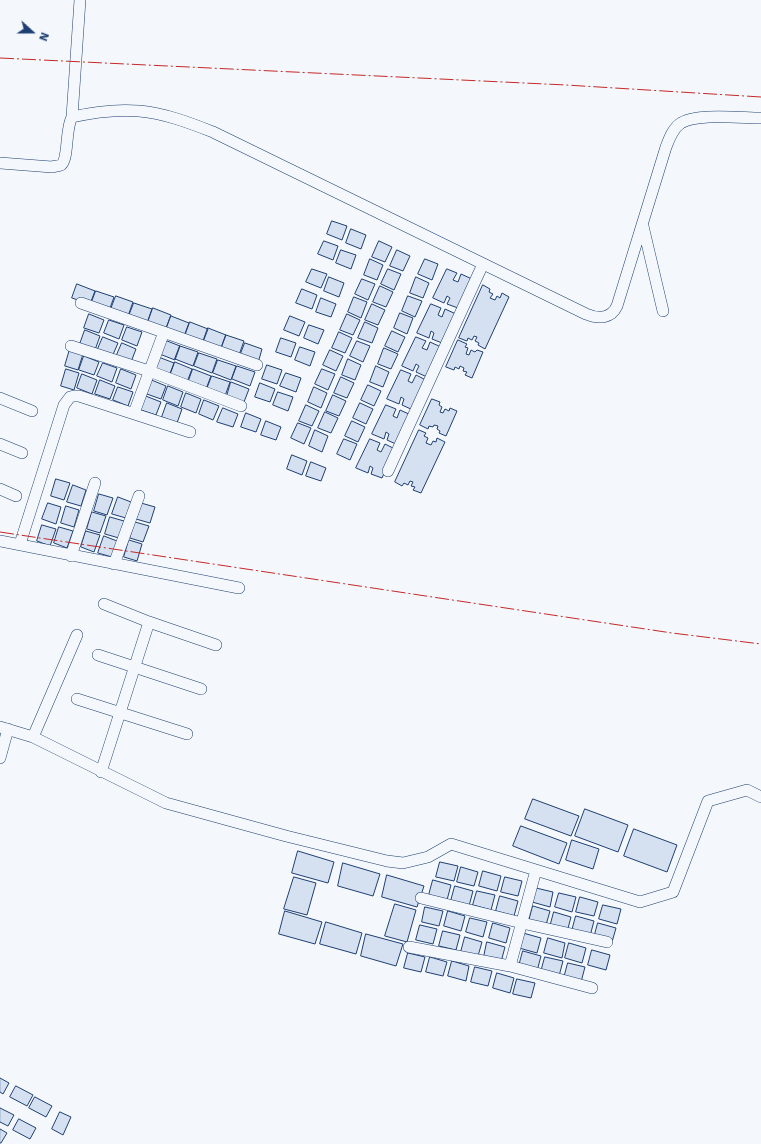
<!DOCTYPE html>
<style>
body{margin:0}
#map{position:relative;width:761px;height:1144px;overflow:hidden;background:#f4f7fb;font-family:"Work Sans",sans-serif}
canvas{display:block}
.north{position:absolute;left:12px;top:12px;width:40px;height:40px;-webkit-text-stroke:3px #f4f7fb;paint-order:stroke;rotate:111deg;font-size:11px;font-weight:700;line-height:16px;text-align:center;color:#1d3f73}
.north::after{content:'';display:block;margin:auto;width:14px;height:18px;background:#1d3f73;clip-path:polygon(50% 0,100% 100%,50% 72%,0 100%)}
</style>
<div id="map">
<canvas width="761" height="1144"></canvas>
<div class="north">N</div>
</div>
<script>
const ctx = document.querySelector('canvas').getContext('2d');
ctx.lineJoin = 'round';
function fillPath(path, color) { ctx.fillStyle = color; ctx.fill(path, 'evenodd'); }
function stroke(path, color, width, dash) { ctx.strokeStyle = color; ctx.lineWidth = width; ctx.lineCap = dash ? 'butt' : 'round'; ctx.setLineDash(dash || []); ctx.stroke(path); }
const building = new Path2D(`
 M332 221 347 226 342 240 327 234Z
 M351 229 366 235 361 249 346 243Z
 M324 241 338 246 333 260 318 254Z
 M379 241 392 247 385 262 372 257Z
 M341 250 356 255 351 269 336 263Z
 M397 250 410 256 403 271 390 266Z
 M370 259 383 265 377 280 364 275Z
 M425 259 438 264 432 280 418 274Z
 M312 269 327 274 321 288 306 282Z
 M388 269 401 274 394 290 381 284Z
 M447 269 457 273 453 280 458 282 461 274 472 279 458 308 447 304 450 298 447 296 444 303 433 298Z
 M329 277 344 283 339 297 324 291Z
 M416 277 429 283 423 298 410 293Z
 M362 279 375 284 368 300 355 294Z
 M77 284 95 291 90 304 72 298Z
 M483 285 490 289 489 292 493 294 490 298 495 300 497 296 500 298 502 293 509 297 485 349 478 345 479 343 475 341 477 337 474 336 472 340 468 338 467 341 459 338Z
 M380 286 393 292 386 307 373 302Z
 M302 289 317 295 312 309 296 303Z
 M96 291 114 297 109 311 91 304Z
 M116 296 133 302 128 316 111 309Z
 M408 296 422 301 415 317 402 311Z
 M354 297 367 302 361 318 348 312Z
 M321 298 336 304 331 317 316 312Z
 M134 303 152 309 147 323 129 316Z
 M372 304 385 310 378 325 365 320Z
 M431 304 441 308 438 315 442 317 445 309 456 314 442 343 432 339 434 333 431 331 429 338 417 333Z
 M153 308 171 315 166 328 148 322Z
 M400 313 413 318 407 334 394 328Z
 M89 314 104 320 99 333 84 328Z
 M347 314 360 320 353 335 340 330Z
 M171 316 189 323 184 336 166 330Z
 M290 316 305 322 299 336 284 330Z
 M109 320 124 325 119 339 104 333Z
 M190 322 208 329 203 342 185 336Z
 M365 322 378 328 372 343 358 338Z
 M309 325 324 330 318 344 304 338Z
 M127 327 142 332 137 346 122 340Z
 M208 328 226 335 221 348 203 342Z
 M85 330 100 336 95 350 80 344Z
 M392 331 405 337 398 352 385 346Z
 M339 332 352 338 345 353 332 348Z
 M226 335 244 341 239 355 221 349Z
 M103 337 118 343 112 357 97 351Z
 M416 337 426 341 422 348 427 350 430 342 441 347 427 377 416 372 419 366 416 364 413 371 402 366Z
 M281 338 296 343 291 357 276 352Z
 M162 339 180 346 175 360 157 353Z
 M458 340 467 344 465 347 468 348 466 354 469 355 471 350 475 352 477 350 483 352 472 378 465 375 467 372 463 371 464 368 460 366 459 369 455 367 454 370 446 367Z
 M357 341 370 346 363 362 350 356Z
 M122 343 136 349 131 362 116 357Z
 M245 343 262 349 258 363 240 356Z
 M180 346 198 352 193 366 175 359Z
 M300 347 315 352 310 366 295 360Z
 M384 348 398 354 391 369 378 364Z
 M70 349 83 354 78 370 65 366Z
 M330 350 343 356 336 371 323 365Z
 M199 353 217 359 212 373 194 366Z
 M84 356 99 362 94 375 79 370Z
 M156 356 174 363 169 376 151 370Z
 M348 359 361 365 355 380 342 375Z
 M218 360 236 366 231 380 213 373Z
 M175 362 192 369 187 382 170 376Z
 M103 363 117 368 112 382 97 376Z
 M267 365 282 370 277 384 262 379Z
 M237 366 255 372 250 386 232 379Z
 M376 366 389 372 383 387 370 382Z
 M66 369 79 373 74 390 61 386Z
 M121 369 136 375 131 389 116 383Z
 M193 369 211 376 206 389 188 383Z
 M322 369 335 374 328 390 315 384Z
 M401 370 411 374 408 381 412 383 416 375 426 380 413 410 402 405 404 399 401 397 399 404 387 399Z
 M286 373 301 378 296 392 280 386Z
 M82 374 97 380 92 394 77 388Z
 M212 376 230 382 225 396 207 389Z
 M341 377 354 383 347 398 334 393Z
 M149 379 166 386 161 399 144 393Z
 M100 380 115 386 110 399 95 394Z
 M231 382 249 389 244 402 227 396Z
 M260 383 275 389 270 402 255 397Z
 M368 385 381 391 374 406 361 400Z
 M168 386 183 392 178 406 163 400Z
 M118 387 133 392 128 406 113 400Z
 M314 387 327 393 321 408 308 402Z
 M278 392 293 397 288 411 273 405Z
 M186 393 201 399 196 413 181 407Z
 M143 395 161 402 156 415 138 409Z
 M333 395 346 401 339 416 326 411Z
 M432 399 440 402 439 405 442 407 440 412 443 413 445 409 449 411 450 408 457 411 446 436 439 433 440 431 437 429 438 426 434 425 433 427 429 426 428 429 420 425Z
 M204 400 219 406 213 420 199 414Z
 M167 403 182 409 177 423 162 417Z
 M360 403 373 409 366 424 353 418Z
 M306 405 319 411 312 426 299 421Z
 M386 405 396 409 393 416 397 418 400 410 411 415 398 445 387 440 389 434 386 432 384 439 372 434Z
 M223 408 238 414 233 427 217 422Z
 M325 412 338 418 331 433 318 428Z
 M246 413 261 419 256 432 241 427Z
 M266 421 281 427 276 440 261 435Z
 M352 421 365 427 358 442 345 436Z
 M298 423 311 428 304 444 291 438Z
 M315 430 328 436 322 452 309 446Z
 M419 430 426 433 424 436 428 438 426 443 431 445 433 441 436 442 437 438 445 442 421 493 413 490 415 487 411 486 413 482 410 481 408 485 404 483 402 486 395 482Z
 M344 439 357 444 350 460 337 454Z
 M370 439 380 443 377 450 381 452 385 444 395 449 382 478 371 474 373 468 370 466 368 473 356 468Z
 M292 455 307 461 302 475 287 469Z
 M311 462 326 468 321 481 306 476Z
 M56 479 70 483 64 500 51 496Z
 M73 485 86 490 81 506 67 502Z
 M99 494 113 498 107 515 94 511Z
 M118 497 131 502 126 518 112 514Z
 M48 503 61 507 56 524 42 519Z
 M141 503 155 507 150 523 136 519Z
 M66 506 79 510 74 527 61 523Z
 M92 512 106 516 100 533 87 529Z
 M110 517 124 521 119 538 105 534Z
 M135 522 149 526 143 542 130 538Z
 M42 525 56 529 50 546 37 541Z
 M59 527 73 531 67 548 54 543Z
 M86 531 100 535 94 552 81 547Z
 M104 536 117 541 112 557 98 553Z
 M129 540 142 544 137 561 124 557Z
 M533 799 579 816 571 836 525 819Z
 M585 809 628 825 618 852 575 836Z
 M521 826 567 843 559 864 513 846Z
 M634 829 677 845 667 872 624 856Z
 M572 840 599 849 593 869 566 860Z
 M298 851 334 862 328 883 292 873Z
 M440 862 458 866 454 881 436 877Z
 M343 863 380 874 373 896 338 886Z
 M461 867 478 872 474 886 457 882Z
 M483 871 501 876 497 891 479 886Z
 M387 875 424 886 417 907 382 897Z
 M294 877 316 883 307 915 284 909Z
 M505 877 522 881 518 896 501 892Z
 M433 880 451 885 447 900 429 895Z
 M455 886 473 891 469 906 451 901Z
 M536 888 553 892 550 907 532 902Z
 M477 891 495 895 491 910 473 905Z
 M559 893 576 897 572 912 555 907Z
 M500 896 518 901 514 916 496 911Z
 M580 897 598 902 594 916 576 912Z
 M395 904 416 910 407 942 385 936Z
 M603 905 621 909 617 924 599 919Z
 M533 906 550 911 546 925 529 921Z
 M425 907 443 911 439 926 422 922Z
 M285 911 322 922 315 944 279 934Z
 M448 911 465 916 461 931 444 926Z
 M554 912 571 917 567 932 550 927Z
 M576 916 594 921 590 936 572 931Z
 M470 918 487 922 483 937 466 932Z
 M326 922 362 933 356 954 320 944Z
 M493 923 510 928 506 943 489 938Z
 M598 923 616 928 612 942 594 938Z
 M420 925 437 929 433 944 416 940Z
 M443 931 460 935 456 950 439 946Z
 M523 933 541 938 537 953 519 948Z
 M366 934 403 944 396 966 361 956Z
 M465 937 482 942 478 956 461 952Z
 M548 938 565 943 562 958 544 953Z
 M487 942 505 947 501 962 484 957Z
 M569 943 586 948 582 963 565 958Z
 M592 950 610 955 606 970 588 965Z
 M523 951 541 956 537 971 519 966Z
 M408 953 425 957 421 972 404 968Z
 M430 957 447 962 443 976 426 972Z
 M545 957 563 961 559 976 541 972Z
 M452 961 469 966 466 981 448 976Z
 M568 963 585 967 581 982 564 978Z
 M475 967 492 971 488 986 471 982Z
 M497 973 514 978 510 993 493 988Z
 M517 979 535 983 531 998 513 994Z
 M0 1078 9 1083 3 1094 0 1092Z
 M16 1086 33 1095 27 1106 10 1097Z
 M35 1097 52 1106 46 1117 29 1108Z
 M0 1108 14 1115 8 1126 0 1122Z
 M60 1112 71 1117 63 1135 52 1129Z
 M19 1119 36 1128 30 1139 13 1130Z
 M0 1129 7 1133 1 1143H0Z`);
fillPath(building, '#d5e0f0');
stroke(building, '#1d3f73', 1);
const minor = new Path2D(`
 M72 117 80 0
 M0 163 52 167C55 166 59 166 61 165 69 159 65 129 72 117 94 112 116 109 139 111 164 113 190 123 213 132L586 314C598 319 611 319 617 306L666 147C669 139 673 128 681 123 696 113 741 118 761 118
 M643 226 663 311
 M81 303 257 365
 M71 346 149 371 241 406
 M0 398 32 411
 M134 413 164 332
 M0 444 22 453
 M388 471 483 264
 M0 489 16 496
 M0 541 239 588
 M20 544 64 405 70 397 74 396H79L190 432
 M71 556 95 483
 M114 564 139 496
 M104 604 149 622 216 645
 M98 655 201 689
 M77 699 187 734
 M0 727 33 737 166 803 286 836 387 861 403 863 428 857 451 844 640 902 673 892 708 801 747 790 761 797
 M33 737 77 635
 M0 758 8 729
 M101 772 149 622
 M421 898 522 923 607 942
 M409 947 510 966 592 988
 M510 966 536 870`);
stroke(minor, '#1d3f73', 12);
stroke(minor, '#f4f7fb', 11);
stroke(new Path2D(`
 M0 58 566 85 761 97
 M0 532 672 633 761 644`), '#c62828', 1, [14, 3, 2, 3]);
</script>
